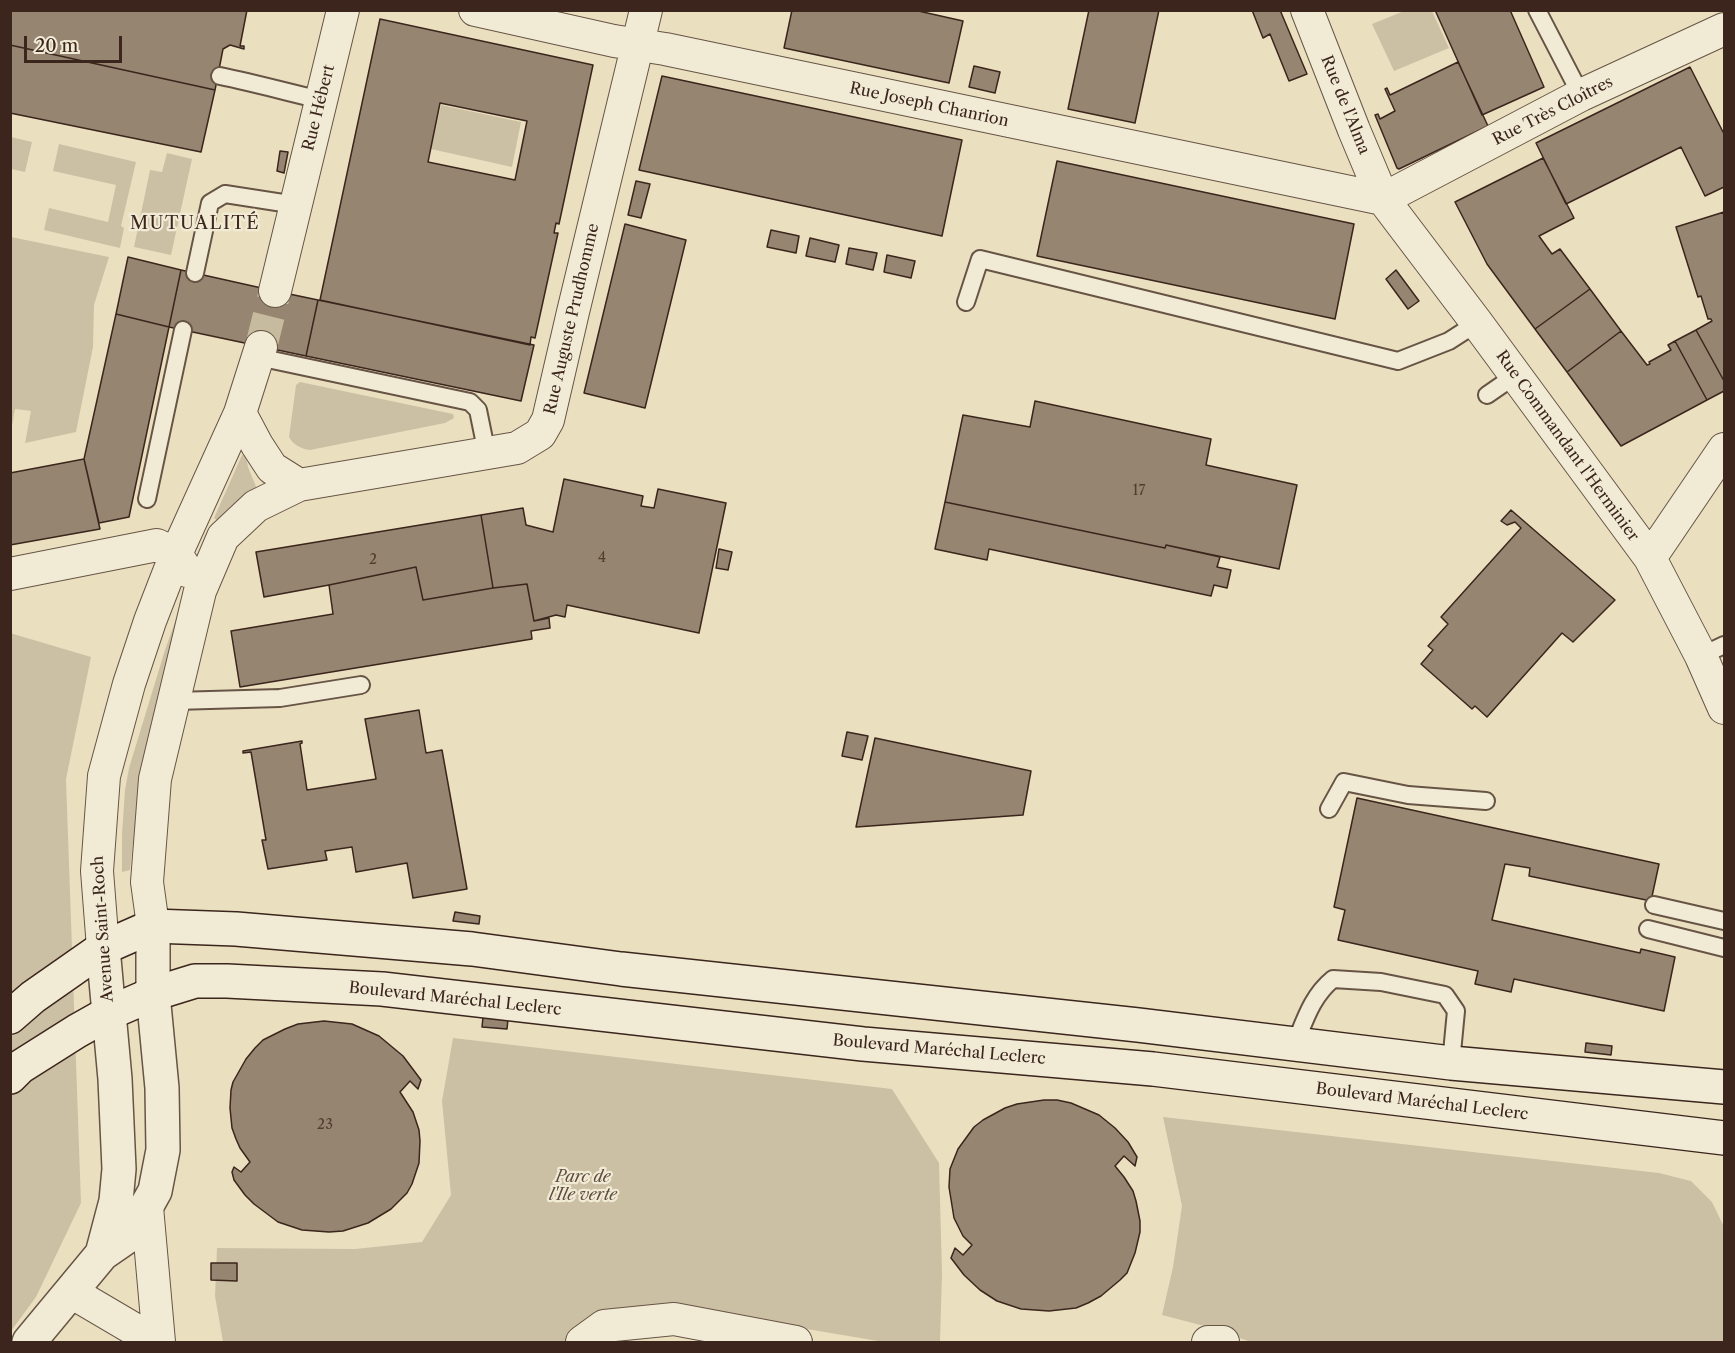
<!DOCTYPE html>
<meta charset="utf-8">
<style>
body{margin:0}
#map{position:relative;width:1735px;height:1353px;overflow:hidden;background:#eae0c0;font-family:"Libre Caslon Text",serif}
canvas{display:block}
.frame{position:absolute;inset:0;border:12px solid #3b251c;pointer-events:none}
.scale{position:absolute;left:24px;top:36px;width:98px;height:27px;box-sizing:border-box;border:3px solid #3b251c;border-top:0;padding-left:8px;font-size:18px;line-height:21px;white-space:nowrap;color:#3b251c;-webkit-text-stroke:4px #f1ebd6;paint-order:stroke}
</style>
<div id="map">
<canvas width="1735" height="1353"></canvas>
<div class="frame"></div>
<div class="scale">20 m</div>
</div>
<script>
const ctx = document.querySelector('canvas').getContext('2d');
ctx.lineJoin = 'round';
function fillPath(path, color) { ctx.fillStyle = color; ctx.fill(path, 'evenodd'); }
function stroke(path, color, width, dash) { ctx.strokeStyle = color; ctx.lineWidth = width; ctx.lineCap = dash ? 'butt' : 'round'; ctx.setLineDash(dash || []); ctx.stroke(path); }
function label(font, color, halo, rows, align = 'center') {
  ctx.font = font + ' "Libre Caslon Text",serif'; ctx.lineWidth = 4.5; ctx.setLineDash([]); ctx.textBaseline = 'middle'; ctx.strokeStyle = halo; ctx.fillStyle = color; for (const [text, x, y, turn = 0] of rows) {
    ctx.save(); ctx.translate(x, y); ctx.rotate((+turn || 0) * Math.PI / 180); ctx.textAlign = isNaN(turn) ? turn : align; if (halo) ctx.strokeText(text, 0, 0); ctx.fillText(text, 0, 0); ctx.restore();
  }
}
fillPath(new Path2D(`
 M1404 11H1432L1449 48 1394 71 1372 24Z
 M441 105 521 122 512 167 431 149Z
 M11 137 32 142 25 172 11 169Z
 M59 144 136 162 121 226 124 228 120 248 44 230 49 208 108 222 116 185 53 171Z
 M167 153 192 159 171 255 134 247 150 170 162 172Z
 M11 237 109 257 94 305 93 347 76 432 25 443 31 411 15 409 11 431Z
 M300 382 453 414 454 418 445 423 310 450C302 449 293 445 289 437L296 385Z
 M242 455 246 456 248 467 257 489 229 508 217 520 214 518Z
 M182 602 137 806 130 870 122 872V834L125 790 129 768 165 650Z
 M10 633 91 657 66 779 81 1203 36 1297 11 1331Z
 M453 1038 892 1089 939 1163 942 1273 940 1342H884L777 1324 568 1342H223L215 1296 217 1248 355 1249 422 1242 451 1195 442 1101Z
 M1163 1117 1659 1173 1691 1181 1712 1202 1724 1227V1342H1251L1208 1327 1162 1315 1173 1267 1182 1206Z`), '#ccc0a4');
const building = new Path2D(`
 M10 10H247L240 46H244V49L230 45 223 49 215 90 10 45Z
 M792 10H914L963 21 949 83 784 48Z
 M1089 10H1159L1135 123 1068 109Z
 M1252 10H1280L1307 74 1289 81 1270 34 1263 38Z
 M1435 10H1510L1544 87 1482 115Z
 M380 19 593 65 559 224 556 223 554 233H558L535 338 531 337 530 345 320 300ZM440 103 527 121 515 180 428 162Z
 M10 45 215 90 201 152 10 113Z
 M1458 62 1488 126 1399 169 1397 168 1375 115 1378 114 1380 119 1395 111 1385 89 1387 88 1390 95Z
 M974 66 1000 72 995 93 969 87Z
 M1690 67 1723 132 1724 131V187L1705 196 1681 147 1566 204 1536 143Z
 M662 76 962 140 942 236 639 170Z
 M280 151 288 152 284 173 277 171Z
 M1543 158 1574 218 1539 236 1552 254 1560 249 1590 289 1535 329 1487 264 1455 202Z
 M1057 161 1354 224 1335 319 1037 256Z
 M636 181 650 184 641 218 628 215Z
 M1724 212V381L1696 330 1712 321 1711 319H1708L1701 296 1698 297 1676 227Z
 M625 224 686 240 645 408 584 393Z
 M771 230 799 236 796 253 767 247Z
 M810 238 839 245 835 262 806 256Z
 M849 248 877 253 873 270 846 264Z
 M887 255 915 261 911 278 884 272Z
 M128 257 181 270 169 327 116 314Z
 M181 270 275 291 318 300 306 356 169 327Z
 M1396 270 1419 301 1408 309 1386 279Z
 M1590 289 1621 331 1567 372 1535 329Z
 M318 300 534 345 521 401 306 356Z
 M116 314 169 327 129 517 99 523 84 459Z
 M1696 330 1724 381V391L1707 400 1675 341Z
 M1621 331 1647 365 1650 364 1649 362 1671 350 1668 345 1675 341 1707 400 1621 446 1567 372Z
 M1035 401 1211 439 1206 465 1297 485 1279 569 1166 545 1165 548 945 502 963 415 1030 427Z
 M84 459 100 529 10 545V473Z
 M564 479 643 496 641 506 654 508 658 489 726 503 699 633 567 605 565 617 556 615 534 621 527 584 493 588 481 515 523 508 526 525 553 532Z
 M945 502 1165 548 1166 545 1220 557 1217 567 1231 570 1227 588 1214 585 1211 596 989 549 987 560 935 549Z
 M1511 510 1615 600 1573 642 1562 633 1487 717 1475 706 1472 709 1421 664 1433 650 1428 646 1448 624 1441 617 1521 528 1515 522 1507 525 1501 521Z
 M481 515 493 588 423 600 416 567 329 585 264 597 256 552Z
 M719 549 732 552 728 570 716 568Z
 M416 567 423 600 493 588 527 584 534 621 549 618 550 628 531 631 532 639 240 687 231 631 333 614 329 585Z
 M419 710 426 753 442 750 467 889 413 898 407 863 356 872 352 847 325 851 327 860 268 869 262 840H266L251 752 243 753V751L302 741V743L300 744 307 790 376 779 365 719Z
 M847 732 868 736 862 760 842 756Z
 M875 738 1031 771 1023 815 856 827Z
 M1357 798 1659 864 1651 901 1529 876 1530 868 1505 864 1492 920 1640 953 1641 949 1675 957 1664 1011 1514 979 1511 992 1475 984 1478 971 1338 940 1345 910 1334 907Z
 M455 912 480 916 479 924 453 921Z
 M483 1017 508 1019 507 1029 482 1027Z
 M324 1021 352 1024 379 1036 403 1056 421 1080 418 1089 410 1081 400 1092 413 1112 419 1130 420 1141 419 1163 412 1184 407 1193 391 1209 368 1223 343 1231 329 1232 302 1230 278 1222 254 1204 245 1195 234 1180 232 1172 234 1167 241 1172 250 1162 240 1148 236 1139 232 1128 230 1108 231 1090 233 1082 246 1059 255 1048 263 1040 285 1029 298 1024Z
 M1586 1043 1612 1046 1611 1055 1585 1052Z
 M1044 1100H1057L1071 1103 1099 1115 1115 1128 1128 1142 1137 1157 1135 1166 1124 1156 1115 1166 1124 1177 1133 1191 1136 1201 1140 1221V1232L1135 1253 1127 1273 1120 1280 1101 1296 1088 1303 1076 1308 1049 1311 1021 1309 997 1301 980 1290 964 1275 951 1258 955 1248 963 1255 972 1245 963 1236 954 1218 949 1187 950 1169 958 1149 974 1127 983 1120 1005 1108 1017 1104Z
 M211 1263H237V1281L211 1280Z`);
fillPath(building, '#968671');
stroke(building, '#3b251c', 1.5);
stroke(new Path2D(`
 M261 347 275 291`), '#c7bb9f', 32, [32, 16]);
const service = new Path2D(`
 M1537 10 1581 95
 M220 76C254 83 287 92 321 100
 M195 273 210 203 225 194 296 205
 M966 302 980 259 1398 361 1449 341 1477 323
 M258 357 470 402 478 410 487 454
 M1487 395 1516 375
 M147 499 183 330
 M1701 656 1724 645
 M175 701 280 698 361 685
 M1329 809 1344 782 1408 795 1486 801
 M1654 905 1724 921
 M1648 929 1724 948
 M1295 1044C1305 1020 1312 996 1333 979L1381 982 1445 995 1456 1011 1451 1063`);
const minor = new Path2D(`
 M475 10 614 41 665 49 1383 199
 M1307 10 1354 130 1383 199 1477 323 1650 558 1701 656 1724 708
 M1383 199 1581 95 1724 29
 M275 291 343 10
 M240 413 257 445 272 468 299 485
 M1650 558 1724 449
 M10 574 157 545 176 554 187 571
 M153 926 147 882 155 779 200 591 223 537 256 506 299 485 517 448 540 434 548 420 573 312 646 10
 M103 948 97 871 104 776 129 684 150 621 176 554 240 413 261 347
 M147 1207 159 1342
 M71 1292 156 1342
 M582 1342 604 1326 674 1319 796 1342
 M1208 1342H1223`);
const tertiary = new Path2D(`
 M102 1254 116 1201 119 1169 115 1079 103 948
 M29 1342 102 1254 131 1234 155 1191 163 1150 162 1088 153 994V926`);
const secondary = new Path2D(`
 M10 1017 33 997 103 948 153 926 236 929 472 949 621 969 1138 1025 1451 1063 1724 1087
 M10 1077 20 1067 77 1031 109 1013 153 994 195 981H227L382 989 863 1044 1153 1069 1724 1138`);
stroke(service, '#675445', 20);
stroke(minor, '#675445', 34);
stroke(tertiary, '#675445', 36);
stroke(secondary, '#3b251c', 36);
stroke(service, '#f1ebd6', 16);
stroke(minor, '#f1ebd6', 32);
stroke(tertiary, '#f1ebd6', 33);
stroke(secondary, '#f1ebd6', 33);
label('14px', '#523d31', null, [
 ["17",1139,491],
 ["4",602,558],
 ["2",373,560],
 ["23",325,1125]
]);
label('16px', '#3b251c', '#f1ebd6', [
 ["Rue Joseph Chanrion",929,105,12],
 ["Rue de l'Alma",1345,105,68],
 ["Rue Hébert",319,108,-76],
 ["Rue Très Cloîtres",1553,111,-27],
 ["Rue Auguste Prudhomme",572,319,-77],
 ["Rue Commandant l'Herminier",1567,446,54],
 ["Avenue Saint-Roch",103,929,-94],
 ["Boulevard Maréchal Leclerc",455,999,6],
 ["Boulevard Maréchal Leclerc",939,1050,5],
 ["Boulevard Maréchal Leclerc",1422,1102,7]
]);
label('italic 16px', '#5f4c3e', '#f1ebd6', [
 ["Parc de",583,1177],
 ["l'Ile verte",583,1195]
]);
ctx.letterSpacing = '1.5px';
label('18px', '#3b251c', '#f1ebd6', [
 ["MUTUALITÉ",195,224]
]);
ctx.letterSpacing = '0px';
</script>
